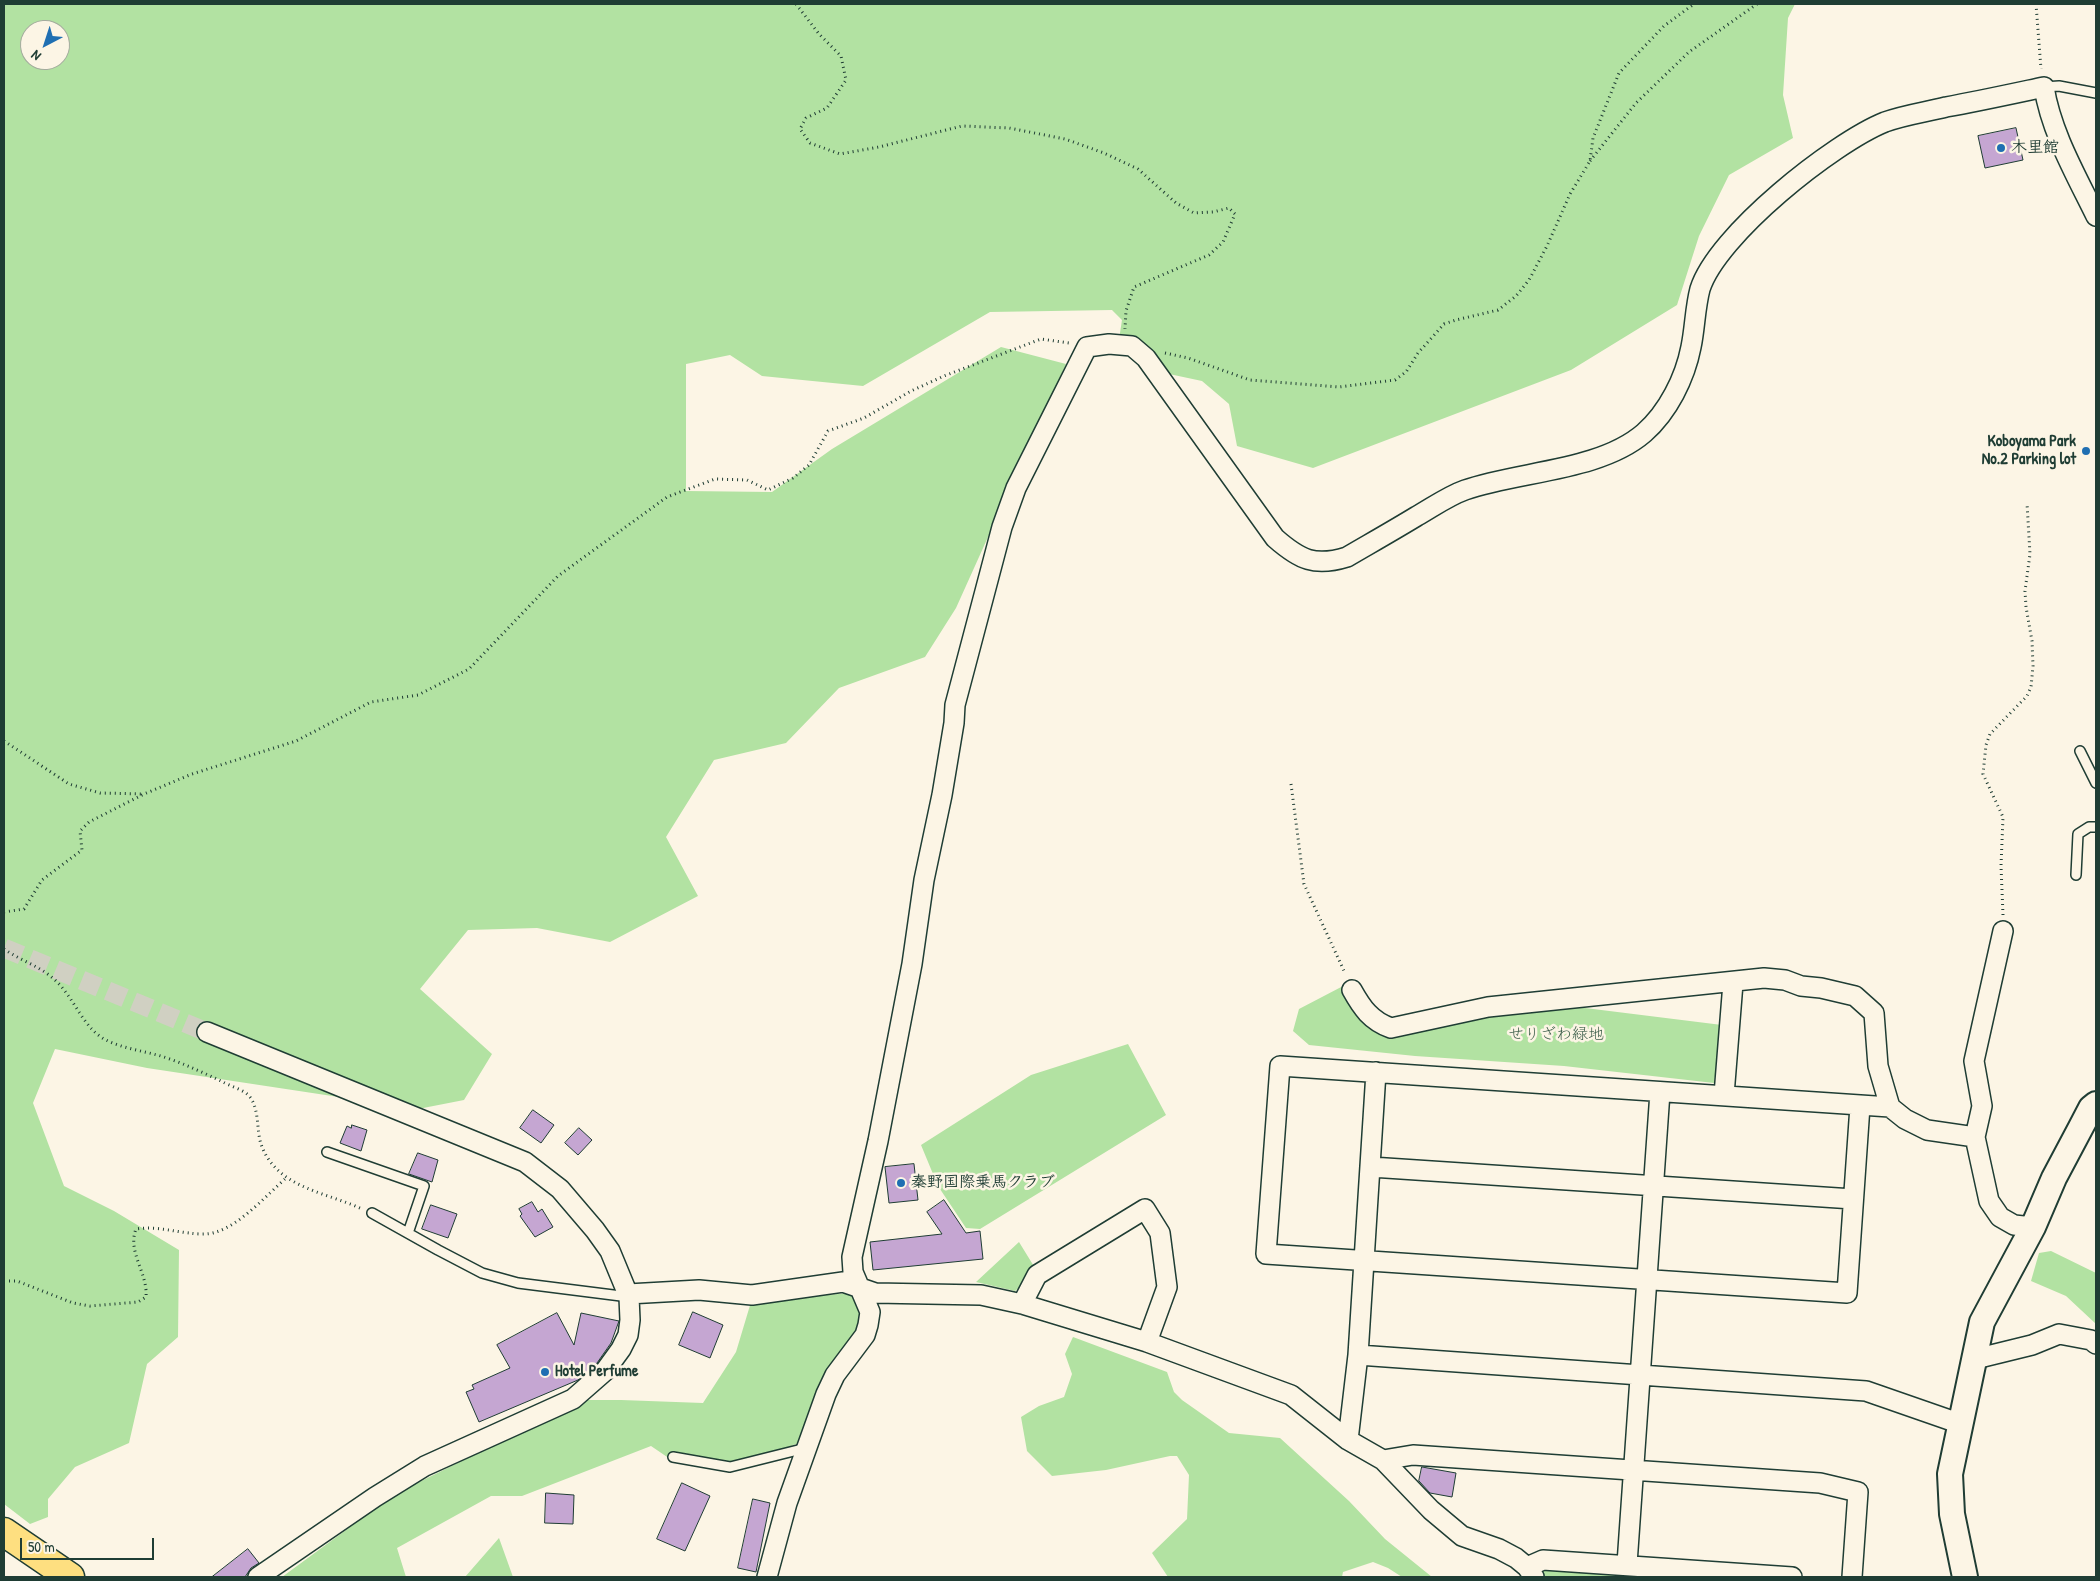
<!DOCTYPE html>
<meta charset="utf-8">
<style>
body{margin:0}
#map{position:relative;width:2100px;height:1581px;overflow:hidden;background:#fcf5e5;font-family:"Patrick Hand",sans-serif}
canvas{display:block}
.frame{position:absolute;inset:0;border:5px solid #1f3d34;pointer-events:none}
.north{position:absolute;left:20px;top:20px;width:50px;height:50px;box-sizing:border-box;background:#fcf5e5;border:1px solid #a4ab9e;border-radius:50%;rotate:220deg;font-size:14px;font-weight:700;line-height:20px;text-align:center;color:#1f3d34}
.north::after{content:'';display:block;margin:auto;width:18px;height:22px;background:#1f6fb2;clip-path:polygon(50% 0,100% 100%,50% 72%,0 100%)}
.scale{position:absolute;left:20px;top:1538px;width:134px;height:22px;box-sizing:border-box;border:2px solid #1f3d34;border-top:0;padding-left:6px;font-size:15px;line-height:18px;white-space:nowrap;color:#1f3d34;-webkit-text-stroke:4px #fcf5e5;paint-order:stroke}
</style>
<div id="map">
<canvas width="2100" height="1581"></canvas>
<div class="frame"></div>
<div class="north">N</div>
<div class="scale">50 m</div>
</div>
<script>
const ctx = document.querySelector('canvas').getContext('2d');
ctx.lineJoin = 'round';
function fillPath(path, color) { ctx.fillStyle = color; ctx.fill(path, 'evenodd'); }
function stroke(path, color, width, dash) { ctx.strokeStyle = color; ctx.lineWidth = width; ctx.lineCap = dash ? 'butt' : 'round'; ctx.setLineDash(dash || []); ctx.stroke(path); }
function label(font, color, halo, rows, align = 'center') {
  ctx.font = font + ' "Patrick Hand","Klee One",sans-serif'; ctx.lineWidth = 5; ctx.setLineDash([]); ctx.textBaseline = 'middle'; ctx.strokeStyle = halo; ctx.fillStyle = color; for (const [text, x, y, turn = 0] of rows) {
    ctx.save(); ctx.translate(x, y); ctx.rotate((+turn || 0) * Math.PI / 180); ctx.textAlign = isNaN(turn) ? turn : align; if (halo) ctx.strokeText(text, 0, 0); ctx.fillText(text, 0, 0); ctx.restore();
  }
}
fillPath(new Path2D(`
 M4 4H1795L1788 18 1783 95 1793 138 1729 175 1699 236 1677 305 1571 370 1313 468 1237 446 1229 404 1202 381 1155 371 1118 346 1122 320 1112 310 990 312 863 386 762 376 730 355 686 364V491L772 492 832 449 1001 347 1066 364 956 608 925 657 839 688 786 743 714 760 666 837 698 896 610 942 537 928 468 930 420 989 492 1054 464 1100 418 1109 147 1068 55 1049 33 1103 64 1186 114 1211 179 1250 178 1337 147 1364 129 1443 75 1467 48 1499V1517L30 1524 4 1504ZM30 30H60V60H30Z
 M1345 985 1373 1025 1553 1004 1722 1025 1714 1083 1564 1066 1415 1056 1309 1045 1293 1031 1299 1009Z
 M1128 1044 1166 1115 980 1229 966 1228 938 1186 921 1145 1031 1075Z
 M1019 1242 1035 1268 1025 1276 1020 1287 1015 1291 976 1282Z
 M2051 1251 2096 1273V1324L2066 1296 2031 1281 2039 1253Z
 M849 1293 861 1307 860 1321 801 1442 728 1471 676 1463 651 1446 522 1496H491L397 1548 406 1577H282L395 1494 585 1400H621L703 1403 736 1352 751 1302Z
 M1073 1337 1167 1372 1174 1392 1182 1400 1229 1433 1280 1438 1349 1501 1385 1539 1432 1577H1402L1388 1568 1373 1562 1343 1572 1342 1577H1168L1152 1553 1187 1519 1189 1475 1177 1456H1170L1106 1470 1052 1476 1027 1451 1021 1417 1039 1406 1064 1397 1072 1374 1065 1354Z
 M499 1538 513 1577H465Z
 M1542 1565 1744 1577H1540Z`), '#b2e2a2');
const building = new Path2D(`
 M2016 128 2023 160 1985 168 1978 136Z
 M533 1110 554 1125 541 1143 520 1128Z
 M352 1125 367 1130 361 1151 340 1143 347 1126 351 1128Z
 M579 1128 592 1140 578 1155 565 1143Z
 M418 1153 438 1160 432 1182 409 1174Z
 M914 1164 918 1200 889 1203 885 1167Z
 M944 1200 966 1233 980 1231 983 1259 873 1270 870 1242 942 1234 927 1212Z
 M532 1202 538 1212 542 1209 553 1227 535 1237 520 1216 522 1214 519 1209Z
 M431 1205 457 1214 448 1238 422 1229Z
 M693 1312 723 1325 710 1358 679 1345Z
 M557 1313 574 1345 581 1313 619 1321 611 1343 597 1363 578 1380 479 1422 466 1392 474 1389 472 1385 510 1368 497 1345Z
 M1422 1467 1456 1473 1452 1497 1430 1493 1419 1481Z
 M682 1483 710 1496 685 1551 657 1539Z
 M546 1493 574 1495 573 1524 545 1523Z
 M753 1499 770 1503 756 1572 738 1568Z
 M248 1549 259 1563 251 1568 245 1577H212Z`);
fillPath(building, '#c5a6d2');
stroke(building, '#1f3d34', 1);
stroke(new Path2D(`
 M4 948 207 1032`), '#d0d0c2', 19, [19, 9]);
const service = new Path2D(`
 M2044 87 2059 86 2096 93
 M2080 751 2096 783
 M2076 875 2078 834 2089 827H2096
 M327 1152 424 1186 408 1233
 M372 1213 438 1250 482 1273 518 1283 629 1297
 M673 1457 730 1467 806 1448`);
const minor = new Path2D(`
 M2003 931 1974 1061 1982 1106 1975 1137 1989 1201 2000 1217 2014 1225 2033 1227
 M1352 990C1362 1008 1371 1021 1391 1028L1488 1007 1764 978 1785 980 1801 986 1821 988 1855 996 1874 1013 1878 1066 1890 1107 1905 1119 1927 1130 1975 1137
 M207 1032 525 1162 560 1189 595 1230 610 1251 629 1297 630 1320 628 1335 621 1349 605 1371 573 1399 425 1466 375 1497 258 1577
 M1724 1095 1733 983
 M1860 1106 1847 1293 1266 1254 1280 1066 1890 1107
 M1371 1167 1853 1199
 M628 1294 699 1290 752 1295 843 1282 875 1293 981 1295 1022 1304 1147 1342 1291 1395 1348 1440 1383 1460 1431 1510 1462 1536 1499 1549 1516 1558 1527 1567 1534 1577
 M1022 1304 1037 1275 1145 1209 1160 1233 1167 1287 1147 1342
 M1358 1355 1866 1391 1961 1424
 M1975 1359 2032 1345 2059 1334 2091 1340 2096 1344
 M1348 1440 1358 1355 1376 1072
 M1383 1460 1413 1455 1820 1483 1858 1492 1852 1577
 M1627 1564 1660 1092
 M1527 1567 1543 1560 1792 1577
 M767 1577 787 1503 826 1394 835 1375 865 1335 868 1325 870 1312 853 1272 852 1257 878 1141 912 964 924 880 942 795 954 723 955 705 1002 527 1016 488 1087 347 1109 344 1132 346 1146 358 1275 538C1300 560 1315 567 1347 557 1371 543 1394 530 1417 516 1433 507 1448 496 1465 490 1520 471 1600 471 1644 433 1668 412 1685 378 1691 347 1695 328 1695 308 1700 289 1717 235 1833 143 1885 122 1904 115 1926 112 1946 107 1979 101 2011 94 2044 87 2051 132 2076 175 2096 216`);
const tertiary = new Path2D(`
 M1965 1577 1952 1514 1950 1474 1982 1322 2033 1227 2054 1178 2080 1129 2091 1108 2096 1104`);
const trunk = new Path2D(`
 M4 1532 70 1577`);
stroke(service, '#1f3d34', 12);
stroke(minor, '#1f3d34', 22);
stroke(tertiary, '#1f3d34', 28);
stroke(trunk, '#1f3d34', 31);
stroke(new Path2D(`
 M796 4 819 34 841 56 846 80 827 108 806 118 800 129 810 143 840 154 879 147 962 126 1009 128 1065 139 1104 153 1138 169 1176 203 1194 213 1213 212 1229 208 1235 214 1223 242 1209 255 1134 287 1126 311 1125 329
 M2036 4 2041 69
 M1590 161 1636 103 1689 52 1757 4
 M1165 353 1188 358 1250 380 1339 387 1395 380 1406 372 1418 353 1444 324 1456 320 1498 310 1516 296 1529 280 1547 246 1570 194 1590 161 1593 138 1619 73 1664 26 1694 4
 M4 741 69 784 100 793 144 794
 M1291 784 1304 884 1345 973
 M4 912 24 909 42 880 82 850 80 831 89 822 144 794 192 774 296 741 371 702 418 695 469 669 558 576 667 497 715 479 747 480 768 490 793 478 809 465 828 431 864 418 911 391 944 376 1041 339 1069 343
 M2003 915 2001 866 2003 817 1983 774 1986 745 1990 734 2027 696 2031 687 2033 666 2032 641 2026 607 2025 591 2030 554 2027 503
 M4 949C21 961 43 967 58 983 75 1000 84 1029 106 1040 124 1049 145 1051 164 1057 185 1064 204 1073 223 1082 230 1086 241 1089 247 1094 260 1105 256 1129 261 1144 276 1188 326 1192 362 1209
 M4 1281H17L73 1303 90 1306 138 1302 146 1297C148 1273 127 1252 136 1229 154 1226 171 1231 189 1233 197 1234 208 1235 216 1232 240 1225 267 1195 286 1178`), '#1f3d34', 3, [1, 4]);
stroke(service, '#fcf5e5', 9);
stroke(minor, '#fcf5e5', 19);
stroke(tertiary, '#fcf5e5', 24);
stroke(trunk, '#fedf80', 28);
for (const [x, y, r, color] of [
 [2001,148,5,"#1f6fb2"],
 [2086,451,5,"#1f6fb2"],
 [901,1183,5,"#1f6fb2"],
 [545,1372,5,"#1f6fb2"]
]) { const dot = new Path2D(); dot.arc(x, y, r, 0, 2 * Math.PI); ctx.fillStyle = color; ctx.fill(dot); stroke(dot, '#fcf5e5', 2); }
label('bold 16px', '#1f3d34', '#fcf5e5', [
 ["木里館",2011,148],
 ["Koboyama Park",2076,442,"right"],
 ["No.2 Parking lot",2076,460,"right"],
 ["秦野国際乗馬クラブ",911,1183],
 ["Hotel Perfume",555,1372]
], 'left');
label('16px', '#3c5e4a', '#fcf5e5', [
 ["せりざわ緑地",1556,1035]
]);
</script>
